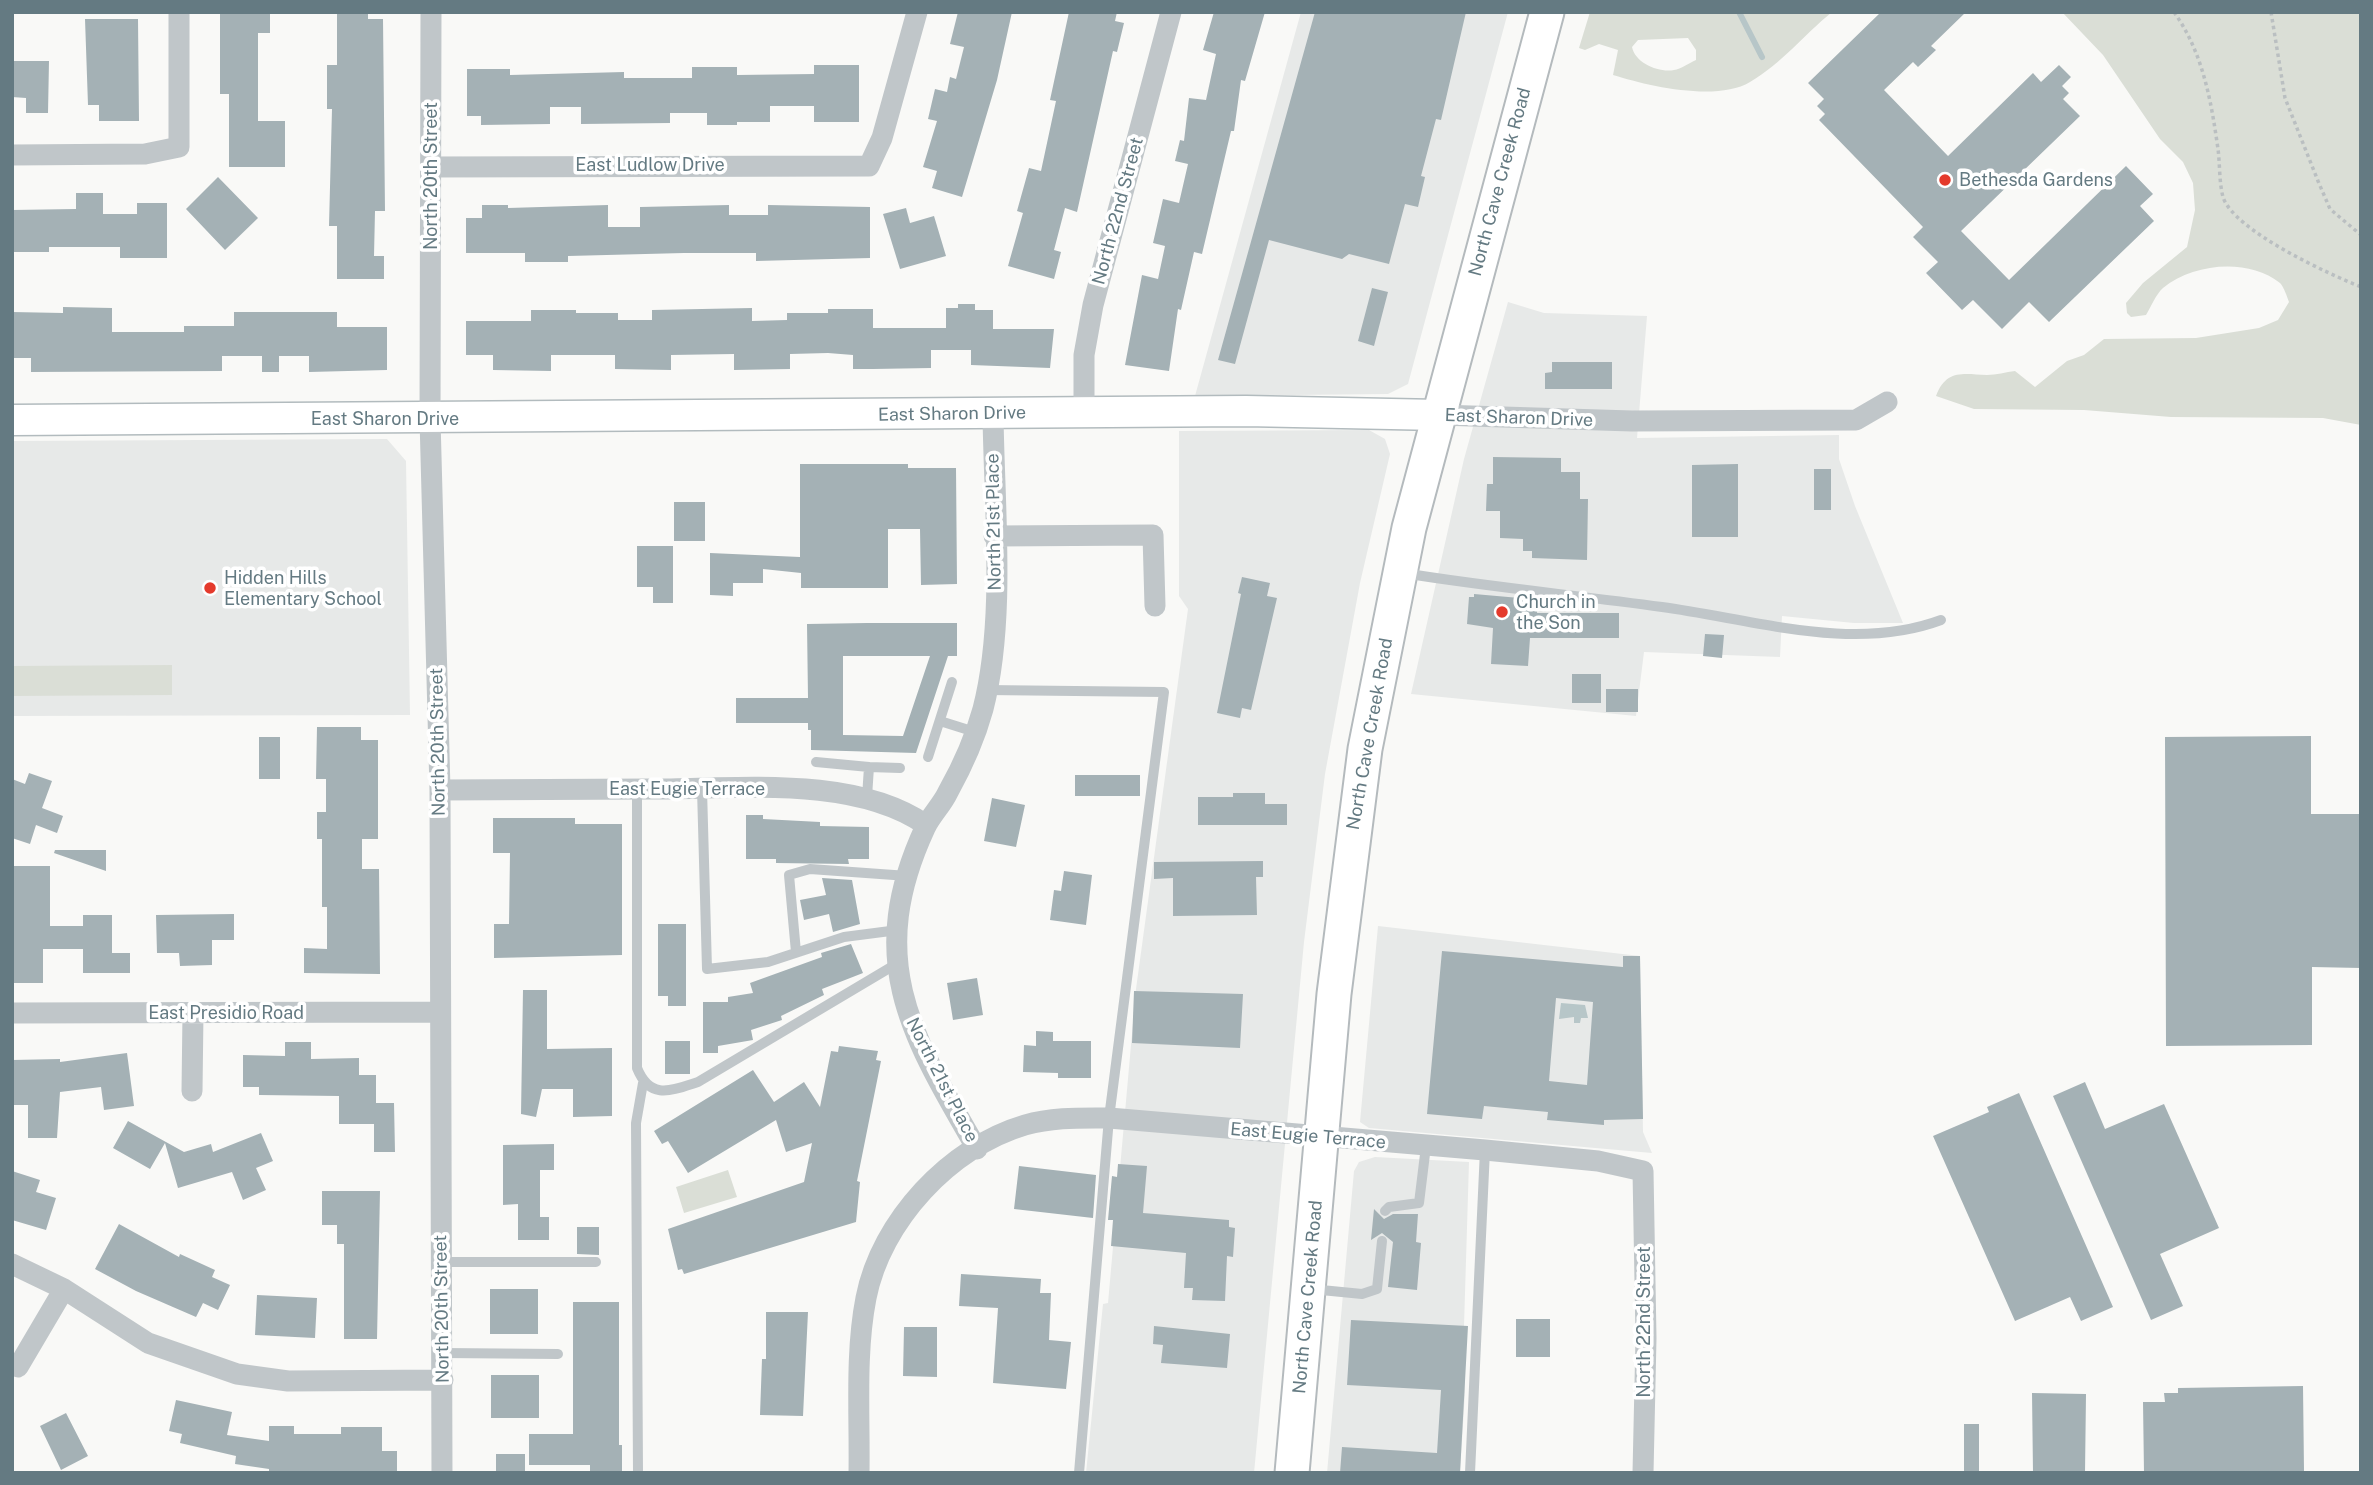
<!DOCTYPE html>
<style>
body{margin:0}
#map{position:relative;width:2373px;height:1485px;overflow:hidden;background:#f9f9f7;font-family:"Public Sans",sans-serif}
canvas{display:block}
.frame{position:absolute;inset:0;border:14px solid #647a82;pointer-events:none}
</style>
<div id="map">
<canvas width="2373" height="1485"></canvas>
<div class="frame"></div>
</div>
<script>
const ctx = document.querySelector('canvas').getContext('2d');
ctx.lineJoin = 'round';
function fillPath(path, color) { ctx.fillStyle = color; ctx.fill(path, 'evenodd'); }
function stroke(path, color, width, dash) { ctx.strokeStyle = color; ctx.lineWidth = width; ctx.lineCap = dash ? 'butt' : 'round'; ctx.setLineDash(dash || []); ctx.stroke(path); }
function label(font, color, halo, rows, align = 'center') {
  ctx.font = font + ' "Public Sans",sans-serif'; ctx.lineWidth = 7; ctx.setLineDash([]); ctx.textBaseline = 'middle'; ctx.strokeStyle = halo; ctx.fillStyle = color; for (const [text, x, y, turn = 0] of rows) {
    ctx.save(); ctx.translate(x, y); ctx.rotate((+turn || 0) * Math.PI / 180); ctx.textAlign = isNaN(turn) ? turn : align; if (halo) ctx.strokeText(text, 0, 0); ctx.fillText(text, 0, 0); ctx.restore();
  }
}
fillPath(new Path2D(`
 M1301 12H1508L1408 384 1388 394 1195 396Z
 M1508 302 1544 313 1647 316 1637 438 1839 435V459L1855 506 1903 623H1854L1782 616 1780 657 1644 652 1636 716 1411 694 1464 459Z
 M1369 430 1385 439 1390 454 1360 583 1325 774 1304 942 1254 1473H1086L1103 1304 1108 1303 1136 989 1188 609 1179 596V431Z
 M387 439 406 461 410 715 12 716V441Z
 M1378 926 1640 956 1643 1132 1652 1153 1369 1128 1360 1122Z
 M1375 1157 1469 1162 1464 1326 1465 1392 1460 1473H1327L1354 1171 1359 1162Z`), '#e7e9e8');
fillPath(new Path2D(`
 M1590 12H1832C1804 35 1781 64 1750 82 1717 102 1648 86 1613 75L1618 50 1599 44 1585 50 1579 48ZM1688 38 1696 50V60C1689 63 1681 69 1674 70 1659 73 1635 63 1632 47L1638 40Z
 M2062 12H2361V425L2323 418 2171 417 2084 410 1974 409 1936 396C1946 369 1963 374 1987 375 1996 375 2006 372 2015 371L2035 387 2067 361 2084 355 2104 339 2196 338 2259 328 2278 320 2289 302C2287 297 2284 287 2280 283 2248 258 2194 263 2163 288 2156 294 2151 307 2146 315L2131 317 2127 313 2126 303 2143 283 2187 247 2195 210 2193 183 2183 162 2160 139 2103 55Z
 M172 665V695L12 696V666Z
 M728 1170 737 1197 684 1213 676 1187Z`), '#daded6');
fillPath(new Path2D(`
 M1561 1003 1585 1005 1588 1018H1581L1580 1023H1574V1017L1559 1019Z`), '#b7c6c8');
stroke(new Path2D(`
 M1739 12 1762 57`), '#b7c6c8', 6);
fillPath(new Path2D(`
 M220 12H270V33H258V121H285V167H229V94H220Z
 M337 12H368V19H383L385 211H375L374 256H384V279H337V226H329L332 109H327V65H337Z
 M958 12H1012L997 80 962 197 932 188 937 171 923 167 937 121 928 119 935 89 947 92 950 77 956 79 964 47 950 44Z
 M1069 12H1117L1115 21 1124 23 1117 52 1113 51 1077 212 1065 208 1054 250 1061 252 1054 279 1008 266 1023 213 1017 211 1029 168 1041 171 1056 101 1050 100Z
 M1214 12H1265L1245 81 1241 80 1234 131H1231L1202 254 1194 252 1181 310 1178 309 1169 371 1125 365 1142 275 1158 279 1165 246 1153 243 1163 199 1179 203 1188 164 1175 161 1180 140 1184 141 1189 98 1206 100 1216 54 1203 50Z
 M1315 12H1466L1441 120 1436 119 1421 176 1425 177 1418 207 1405 204 1389 264 1349 254 1342 259 1269 240 1235 364 1218 360Z
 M1881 12H1966L1931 46 1936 50 1918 67 1913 62 1884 90 1948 156 2033 73 2041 82 2059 65 2071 77 2062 86 2069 93 2063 99 2080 116 1961 231 2009 280 2126 166 2153 194 2140 206 2154 221 2049 322 2029 302 2002 329 1973 300 1962 310 1926 273 1938 262 1913 237 1923 227 1819 120 1825 114 1817 106 1824 99 1808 83Z
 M85 19H138L139 121H99V105H88Z
 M12 61H49L48 113H26V98L12 97Z
 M814 65H859V122H814V106H770V122H737V125H707V113H670V123L581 124V107H550V124L481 125V116H467V69H510V75L624 72V78H692V67H737V75L814 74Z
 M218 177 258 218 225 250 186 209Z
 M76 193H103V214H137V203H167V258H120V247H49V252H12V210L76 209Z
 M482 205H508V208L608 205V227H640V207L729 205V215H768V205L870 207V258L756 261V253H684L568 256V262H525V253H466V218H482Z
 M906 208 910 223 934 216 946 256 900 269 883 214Z
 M1372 288 1388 292 1374 346 1358 341Z
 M958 304H975V310H993V329H1054L1050 368 971 365V350H931V368L873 369H853V355L828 353 790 354V369L734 370V354L671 355V370L615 369V355H551V371L493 370V355H466V321H531V310H576V313H618V320H652V310L752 308V321L787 320V313H828V309H873V328H946V308H958Z
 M63 307 112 308V332H184V326H234V312H337V327H387V370L309 372V356H279V372H262V356H222V371L31 372V358H12V312L63 313Z
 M1552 362H1612V389H1545V373L1552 372Z
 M1493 457 1561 458V472H1580V499H1588L1587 560 1532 558V551H1523V539L1500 538V511H1486L1487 484H1493Z
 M800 464H908V468H956L957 584 921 585 920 529H888V588H801V573L763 569V583H733V596L710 595V553L800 557Z
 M1738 464V537H1692V465Z
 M1814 469H1831V510H1814Z
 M674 502H705V541H674Z
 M637 546H673V603H653V587H637Z
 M1242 577 1270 583 1267 596 1277 598 1251 710 1242 708 1240 718 1217 713 1241 594 1238 593Z
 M1474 594 1531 599 1538 601 1537 613H1619V638H1530L1528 666 1491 664 1493 628 1467 624 1469 597H1474Z
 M867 623H957V656H948L916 753 811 750V730H808V723H736V698H808L807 624ZM843 656H930L903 736 843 735Z
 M1705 634 1724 635 1722 658 1703 656Z
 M1572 674H1601V703H1572Z
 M1606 689H1638V712H1606Z
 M317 727H361V740H378V839H362V869H379L380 974 304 973V948L327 949V907H322V839H317V812H326V779H316Z
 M2311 736V814H2361V968L2312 967V1045L2166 1046 2165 737Z
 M259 737H280V779H259Z
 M29 773 52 781 42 808 63 816 57 833 36 825 30 844 12 838V779L25 784Z
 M1075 775H1140V796H1075Z
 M1233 793H1265V804H1287V825H1198V797H1233Z
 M992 798 1025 805 1016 847 984 841Z
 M746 815H763V819L820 822V826L869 827V859H848L849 864 776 863V859H746Z
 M493 818H575V824H622V955L494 958V924H509L510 853H493Z
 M55 850H106V871L54 853Z
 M1263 861V877H1256L1257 915 1173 916V878L1154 879V862Z
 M12 866H50V926H83V915H112V953H130V973H83V949H43V983H12Z
 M1064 871 1092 875 1086 925 1050 920 1054 890 1061 891Z
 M822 878 852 880 860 924 833 932 829 914 804 920 800 900 826 895Z
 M234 914V940H212V965L180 966 179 953H157L156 915Z
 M658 924H686V1006H668V996H658Z
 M851 944 863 973 822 989 824 995 781 1016 782 1020 751 1030 753 1040 718 1046V1053H703V1002H728V997L753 993 750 983 822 957 821 953Z
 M1442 951 1623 967V956H1640L1643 1119 1604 1120V1125L1547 1120 1548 1112 1484 1106 1482 1119 1427 1114ZM1556 998 1593 1002 1587 1085 1549 1081Z
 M977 978 983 1015 953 1020 947 983Z
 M523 990H547V1049L612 1048V1116L573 1117V1089H542L536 1117 521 1114Z
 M1134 991 1243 994 1240 1048 1132 1043Z
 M1036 1031 1053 1032V1041H1091V1078H1058V1073L1023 1072 1024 1045 1036 1046Z
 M665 1041H690V1074H665Z
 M285 1042H311V1059L359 1058V1075H376V1103H394L395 1152H374V1124H339V1096L259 1095V1087H243V1055L285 1056Z
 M839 1046 878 1051 876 1060 881 1061 857 1181 860 1182 856 1222 684 1274 682 1269 678 1270 668 1229 804 1182 812 1143 786 1152 776 1120 688 1173 668 1141 662 1144 654 1131 753 1070 774 1102 804 1082 820 1107 831 1051 838 1052Z
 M127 1053 134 1106 104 1110 101 1087 60 1092 57 1138H28V1105H12V1060L60 1059V1062Z
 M2085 1082 2105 1129 2164 1104 2219 1228 2160 1254 2183 1306 2151 1320 2053 1096Z
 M2019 1093 2113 1307 2081 1321 2070 1297 2015 1321 1933 1136 1989 1112 1987 1107Z
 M128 1121 184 1152 211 1144 213 1152 261 1133 273 1161 256 1168 266 1190 243 1200 232 1172 178 1188 165 1143 150 1169 113 1148Z
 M554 1144V1170H540V1217H549V1240H518V1204L503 1205V1145Z
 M1118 1164 1147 1166 1143 1213 1229 1220V1227L1235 1228 1233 1257 1227 1256 1225 1301 1192 1300 1193 1288H1184L1186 1253 1111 1246 1113 1220H1108L1112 1176 1117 1177Z
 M1019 1166 1096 1175 1093 1218 1014 1209Z
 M12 1171 40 1180 36 1192 56 1198 46 1230 12 1220Z
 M322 1191H380L377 1339H344V1244H337V1225H322Z
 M1374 1209 1384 1219 1393 1214H1418L1416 1242 1421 1243 1417 1290 1388 1287 1393 1242 1382 1233 1371 1240Z
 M119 1224 179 1257 180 1254 215 1270 212 1277 230 1285 218 1310 203 1303 196 1317 136 1291 95 1269Z
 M577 1227H599V1255L577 1254Z
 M961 1274 1041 1279 1040 1293H1051L1049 1340 1071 1342 1066 1389 993 1383 998 1308 959 1306Z
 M490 1289H538V1334H490Z
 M257 1295 317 1298 315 1338 255 1335Z
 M573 1302H619V1445H622V1473H590V1465H529V1434H573Z
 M766 1312H808L803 1416 760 1415 762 1359H766Z
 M1516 1319H1550V1357H1516Z
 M1351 1320 1468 1326 1460 1473H1340L1342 1447 1437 1453 1441 1390 1347 1385Z
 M1154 1326 1230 1334 1227 1368 1161 1363 1163 1345 1153 1344Z
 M904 1327H937V1377L903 1376Z
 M491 1375H539V1418H491Z
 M2303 1386 2304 1471 2144 1473 2143 1402H2165L2164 1393H2178V1388Z
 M2032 1393 2086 1394 2085 1473H2033Z
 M176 1400 232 1412 227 1435 269 1441V1426H294V1434H341V1427H382V1451H397V1473H269V1469L235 1464 236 1456 180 1443 182 1434 169 1431Z
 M66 1413 88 1456 61 1470 40 1426Z
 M1964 1424H1979V1473H1964Z
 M496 1454H525V1473H496Z`), '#a4b1b5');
const secondary = new Path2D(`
 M12 420 1246 411 1439 415`);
const primary = new Path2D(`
 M1292 1473 1334 994 1365 749 1409 528 1547 12`);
stroke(secondary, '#b2bbbe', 33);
stroke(primary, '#b4babd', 37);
stroke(new Path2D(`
 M2174 12C2203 53 2211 100 2218 149 2220 164 2219 182 2223 197 2234 231 2329 274 2361 287
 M2271 12 2285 98 2318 181 2330 209 2361 235`), '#babfc1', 3.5, [3.5, 3.5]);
stroke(new Path2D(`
 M1403 573C1489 587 1575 595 1662 607 1752 619 1853 653 1941 620
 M986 690 1164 692 1109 1118 1079 1473
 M940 721 975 732
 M928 757 952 682
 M816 762 869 767
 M637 789V1068C650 1100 670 1091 698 1082L898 963
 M702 789 707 969 768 962 844 937 898 930
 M867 797 869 767 900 768
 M796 952 789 875 810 869 908 876
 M1385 1211 1389 1207 1419 1203 1426 1146
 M442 1262H596
 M1311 1289 1362 1294 1377 1289 1382 1241
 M443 1353 558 1354
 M638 1473 636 1123 643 1083
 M1470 1473 1485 1150`), '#c0c6c9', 10);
stroke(new Path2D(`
 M431 12 430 419 440 790 442 1473
 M12 155 145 154 179 147V12
 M432 167 869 166 882 138 917 12
 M1084 413V355L1093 305 1171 12
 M1439 415 1632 421 1856 420 1887 402
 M994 536 1153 535 1155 606
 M440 790C511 790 581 789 652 789 737 789 854 775 926 825
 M12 1013 439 1012
 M192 1091 193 1013
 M977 1149C911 1035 864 960 925 828 931 815 942 805 948 792 962 767 975 738 983 709 1006 620 994 506 993 414
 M12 1264 64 1289 148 1343 237 1374 288 1381 443 1380
 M18 1367 64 1289
 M859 1473C860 1416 855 1354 866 1298 881 1221 950 1147 1025 1125 1053 1117 1080 1118 1109 1118L1485 1150 1598 1161 1643 1171 1646 1338 1643 1473`), '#c0c6c9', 21);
stroke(secondary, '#fff', 30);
stroke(primary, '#fff', 33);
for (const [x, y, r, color] of [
 [1945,180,7,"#e43a2c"],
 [210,588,7,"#e43a2c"],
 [1502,612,7,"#e43a2c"]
]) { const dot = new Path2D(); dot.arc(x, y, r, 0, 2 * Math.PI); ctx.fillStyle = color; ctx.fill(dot); stroke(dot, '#fff', 2.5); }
label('18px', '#647a82', '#fff', [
 ["East Ludlow Drive",650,165],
 ["North 20th Street",431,176,-90],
 ["North Cave Creek Road",1500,182,-75],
 ["North 22nd Street",1118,211,-75],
 ["East Sharon Drive",952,414,-1],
 ["East Sharon Drive",1519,418,2],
 ["East Sharon Drive",385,419],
 ["North 21st Place",994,522,-91],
 ["North Cave Creek Road",1370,734,-80],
 ["North 20th Street",438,742,-91],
 ["East Eugie Terrace",687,789],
 ["East Presidio Road",226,1013],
 ["North 21st Place",942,1080,63],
 ["East Eugie Terrace",1308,1136,5],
 ["North Cave Creek Road",1308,1297,-85],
 ["North 20th Street",442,1309,-91],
 ["North 22nd Street",1644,1322,-90]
]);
label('18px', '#647a82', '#fff', [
 ["Bethesda Gardens",1959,180],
 ["Hidden Hills",224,578],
 ["Elementary School",224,599],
 ["Church in",1516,602],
 ["the Son",1516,623]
], 'left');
</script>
